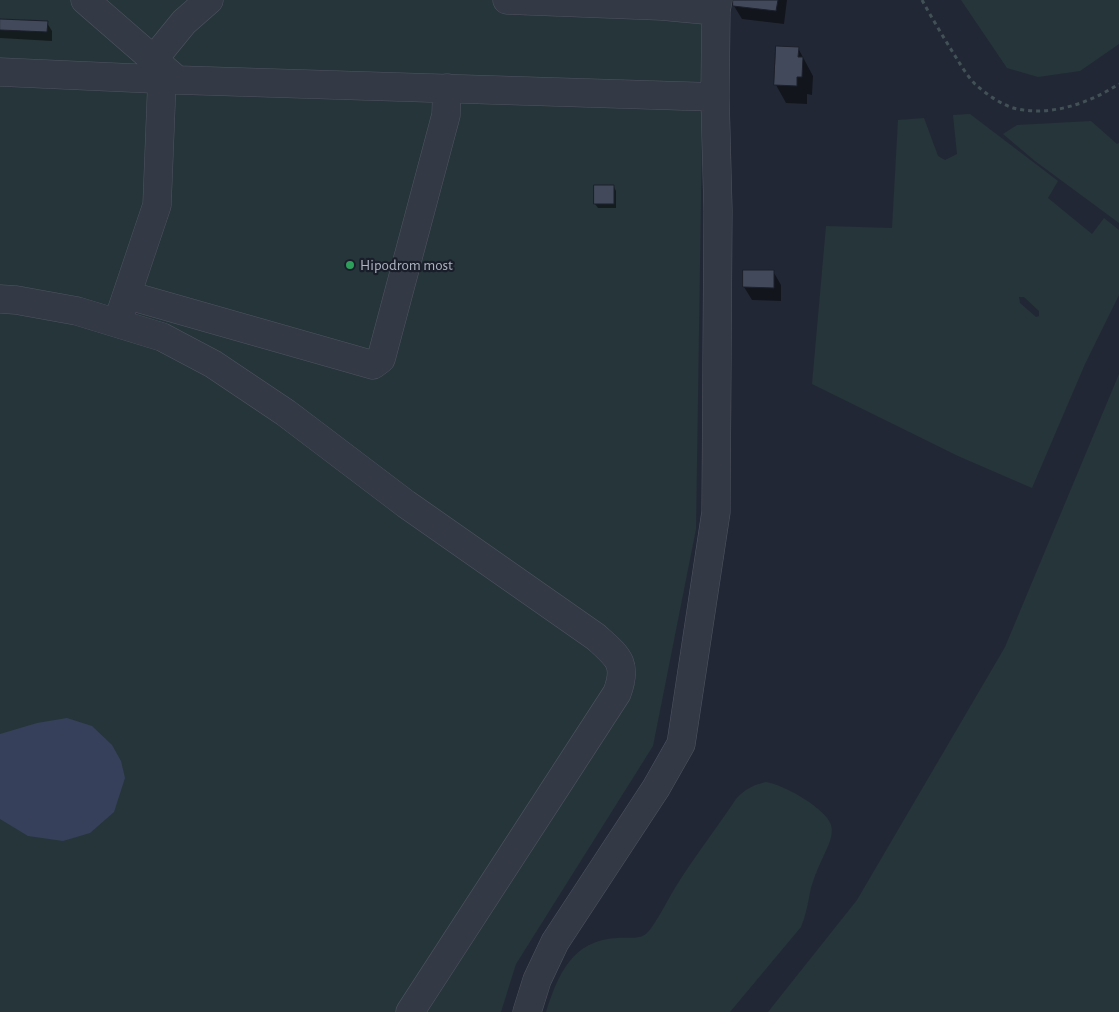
<!DOCTYPE html>
<style>
body{margin:0}
canvas{display:block;background:#212735}
</style>
<canvas width="1119" height="1012"></canvas>
<script>
const ctx = document.querySelector('canvas').getContext('2d');
ctx.lineJoin = 'round';
function fillPath(path, color) { ctx.fillStyle = color; ctx.fill(path, 'evenodd'); }
function stroke(path, color, width, dash) { ctx.strokeStyle = color; ctx.lineWidth = width; ctx.lineCap = dash ? 'butt' : 'round'; ctx.setLineDash(dash || []); ctx.stroke(path); }
function label(font, color, halo, rows, align = 'center') {
  ctx.font = font + ' "Alegreya Sans",sans-serif'; ctx.lineWidth = 4.5; ctx.setLineDash([]); ctx.textBaseline = 'middle'; ctx.strokeStyle = halo; ctx.fillStyle = color; for (const [text, x, y, turn = 0] of rows) {
    ctx.save(); ctx.translate(x, y); ctx.rotate((+turn || 0) * Math.PI / 180); ctx.textAlign = isNaN(turn) ? turn : align; if (halo) ctx.strokeText(text, 0, 0); ctx.fillText(text, 0, 0); ctx.restore();
  }
}
fillPath(new Path2D(`
 M0 0H704L696 529 653 746 516 964 501 1012H0Z
 M961 0H1119V44L1080 71 1038 77 1007 68Z
 M970 114 1058 181 1048 198 1092 234 1104 218 1119 230V295L1085 364 1032 488 958 456 812 384 826 226 892 228 898 120 924 118 938 156 945 160 957 154 953 115ZM1019 297H1024L1039 311V316L1036 317 1020 303Z
 M1091 121 1117 144 1119 143V223L1035 161 1003 134 1017 125Z
 M1119 374V1012H768L857 900 1005 647Z
 M766 782C782 784 826 808 831 825 834 835 828 846 824 855 818 868 811 883 809 898 807 908 805 917 801 927L730 1012H546C558 975 572 940 617 938 626 937 640 940 647 933 656 924 668 899 675 888 694 857 716 829 736 799 745 789 753 785 766 782Z`), '#263539');
fillPath(new Path2D(`
 M67 718 92 726 112 745 121 761 125 778 114 812 90 833 63 841 28 836 0 819V734L37 723Z`), '#36405b');
fillPath(new Path2D(`
 M735 0H787L784 24 742 19 734 6Z
 M0 20 47 23 52 31V41L0 38Z
 M798 48 813 76 812 95 807 94V104L786 103 776 85Z
 M614 187 616 191V208H598L595 204Z
 M773 271 781 285V301L752 300 744 287Z`), '#0007');
const building = new Path2D(`
 M733 0H778L776 11 733 6Z
 M0 19 48 21 47 32 0 30Z
 M776 46 799 47 798 57H803L802 77H797V86L774 85Z
 M594 185H614V204H594Z
 M743 270H774V288L743 287Z`);
fillPath(building, '#42495a');
stroke(building, '#1c202c', 1);
const minor = new Path2D(`
 M85 0 177 80
 M507 0 662 6 716 11
 M153 60 184 22 209 0
 M0 72 177 80 715 97
 M127 295 373 365 381 359 446 115 447 88
 M0 299 16 300 77 311 162 337 213 364 286 413 406 504 596 637C618 657 628 663 617 693L410 1012
 M121 312 157 205 162 79
 M527 1012 537 980 555 942 656 788 681 744 716 512 718 210 715 97 716 11 718 0`);
stroke(minor, '#4f5460', 29);
stroke(new Path2D(`
 M922 0C933 20 945 40 957 59 962 67 968 77 975 84 986 94 1003 106 1017 109 1053 116 1089 103 1119 84`), '#425156', 3, [4, 4]);
stroke(minor, '#343946', 28);
for (const [x, y, r, color] of [
 [350,265,5,"#2e9e5b"]
]) { const dot = new Path2D(); dot.arc(x, y, r, 0, 2 * Math.PI); ctx.fillStyle = color; ctx.fill(dot); stroke(dot, '#1a1e2a', 2); }
label('15px', '#afb4c2', '#1a1e2a', [
 ["Hipodrom most",360,265]
], 'left');
</script>
